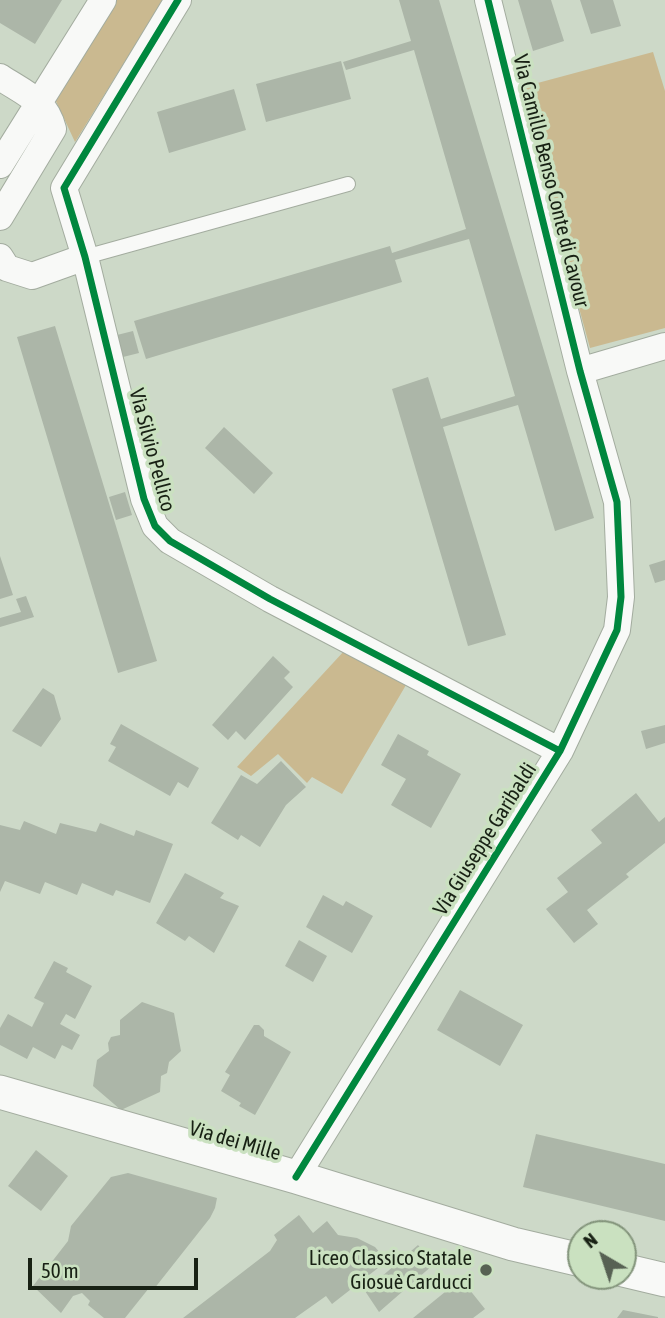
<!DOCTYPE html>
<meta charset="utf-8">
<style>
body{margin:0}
#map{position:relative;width:665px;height:1318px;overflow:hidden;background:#cdd9c8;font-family:"Asap Condensed",sans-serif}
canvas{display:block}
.north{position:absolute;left:567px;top:1220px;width:70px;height:70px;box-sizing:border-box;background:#cae1c0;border:2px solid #83947b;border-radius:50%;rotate:321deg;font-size:19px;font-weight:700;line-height:28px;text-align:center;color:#182114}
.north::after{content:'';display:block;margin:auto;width:24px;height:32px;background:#576153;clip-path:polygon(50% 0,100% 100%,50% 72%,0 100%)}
.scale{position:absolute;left:28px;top:1258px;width:170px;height:32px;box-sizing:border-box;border:4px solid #182114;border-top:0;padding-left:9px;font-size:21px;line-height:24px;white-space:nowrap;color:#182114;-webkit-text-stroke:5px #cae1c0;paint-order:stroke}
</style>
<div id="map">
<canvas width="665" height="1318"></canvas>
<div class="north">N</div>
<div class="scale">50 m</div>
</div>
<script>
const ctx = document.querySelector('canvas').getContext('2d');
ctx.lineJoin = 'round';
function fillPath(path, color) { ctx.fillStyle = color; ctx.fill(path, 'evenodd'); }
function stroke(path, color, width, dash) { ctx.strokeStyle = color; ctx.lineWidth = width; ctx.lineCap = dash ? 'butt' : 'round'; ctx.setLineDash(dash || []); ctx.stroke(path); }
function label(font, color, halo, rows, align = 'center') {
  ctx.font = font + ' "Asap Condensed",sans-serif'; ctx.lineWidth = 7; ctx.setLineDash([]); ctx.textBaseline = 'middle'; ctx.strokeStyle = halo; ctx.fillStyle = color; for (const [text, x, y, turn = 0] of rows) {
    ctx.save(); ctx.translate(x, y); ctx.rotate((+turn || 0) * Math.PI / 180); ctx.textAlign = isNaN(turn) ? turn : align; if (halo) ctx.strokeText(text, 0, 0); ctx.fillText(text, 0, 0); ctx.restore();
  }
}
fillPath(new Path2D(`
 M112 0H163L75 142 54 97Z
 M653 52 665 91V328L590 348 519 88Z
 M345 650 406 685 342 794 312 777 307 783 278 754 251 776 237 767Z`), '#cab990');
fillPath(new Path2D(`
 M0 0H62L35 44 0 23Z
 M399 0H439L594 518 555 531 518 405 443 427 506 635 468 646 392 389 428 377 441 419 515 396 469 239 395 260 402 282 146 359 134 321 390 246 392 253 466 229 414 50 346 70 343 62 411 41Z
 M518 0H551L564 41 533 51Z
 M580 0H613L621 26 591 34Z
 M341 61 351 99 266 122 256 84Z
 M234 89 246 130 169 153 157 112Z
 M55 326 157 661 118 673 17 337Z
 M133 331 139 353 123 357 117 335Z
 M224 427 273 473 254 494 205 448Z
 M125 492 132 515 116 520 109 497Z
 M0 556 13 595 0 599Z
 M665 560V580L655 583 649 565Z
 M26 596 34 617 0 627V618L21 612 16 599Z
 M273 656 290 672 284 678 293 687 245 740 236 731 228 740 212 725Z
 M43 688 54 695 61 719 41 747 12 731Z
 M121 724 199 768 188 788 178 782 170 796 108 761 116 747 110 744Z
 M665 725V743L646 749 641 731Z
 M398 734 429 751 427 755 461 774 431 828 391 805 406 779 381 765Z
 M281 761 306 787 286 805 260 847 241 835 238 840 211 823 241 775 257 784Z
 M636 793 659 822 665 817V843L626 874 629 877 587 910 598 924 574 943 546 909 568 892 557 878 602 843 591 830Z
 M24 821 56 834 60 823 96 832 100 823 134 836 136 830 173 844 150 903 116 890 113 896 82 883 77 895 45 882 40 894 5 881 0 892V825L20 830Z
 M185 873 224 893 220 898 239 906 214 953 189 936 185 941 156 923Z
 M323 895 343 906 346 901 373 916 352 953 306 927Z
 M299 940 327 956 313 982 285 966Z
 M54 961 68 968 66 972 92 986 75 1019 66 1014 60 1024 80 1035 72 1050 62 1045 55 1059 33 1047 27 1059 0 1045V1028L8 1014 32 1027 44 1003 34 998Z
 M460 990 523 1025 500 1066 437 1030Z
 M142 1002 174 1013 181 1051 169 1062 167 1073 161 1076 160 1092 121 1110 93 1086 97 1060 109 1051 108 1043 111 1037 120 1035V1020Z
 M254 1025H259L264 1030V1036L291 1052 255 1115 239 1106 241 1103 221 1091 230 1075 225 1072Z
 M536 1134 665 1164V1221L523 1187Z
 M36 1150 68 1176 41 1211 8 1186Z
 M128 1173 217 1198 215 1208 210 1218 154 1289 149 1288 125 1318H104L88 1305 90 1301 82 1293 73 1296 61 1313 33 1286 68 1241 71 1226 111 1177Z
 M299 1215 313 1233 327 1221 338 1235 357 1238 375 1247 387 1261 332 1304 326 1296 295 1318H183L270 1251 277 1240 274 1235Z
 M418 1245 422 1250 426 1248 431 1255 437 1252 441 1258 379 1312 365 1291Z
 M461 1279 485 1309 473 1318H413Z
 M623 1310 658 1317V1318H617Z`), '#acb6a8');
const service = new Path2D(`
 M85 257 348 184`);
const minor = new Path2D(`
 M178 0 64 188 85 257 144 499 155 526 170 541 270 599 560 751
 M0 77C24 93 46 100 53 129L0 217
 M0 165 103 0
 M0 257 7 268 32 276 85 257
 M580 371 665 346
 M296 1177 560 751 617 630 621 597 617 502 580 371 488 0`);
const tertiary = new Path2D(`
 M0 1092 296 1177 513 1244 581 1260
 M623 1270 665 1280`);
stroke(service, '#a3ac9f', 16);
stroke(minor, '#a3ac9f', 28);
stroke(tertiary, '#a3ac9f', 35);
stroke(service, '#f8f9f7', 14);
stroke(minor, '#f8f9f7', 26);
stroke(tertiary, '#f8f9f7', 33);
stroke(new Path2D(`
 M178 0 64 188 85 257 144 499 155 526 170 541 270 599 560 751
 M296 1177 560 751 617 630 621 597 617 502 580 371 488 0`), '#00873e', 7);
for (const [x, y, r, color] of [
 [486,1270,7,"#576153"]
]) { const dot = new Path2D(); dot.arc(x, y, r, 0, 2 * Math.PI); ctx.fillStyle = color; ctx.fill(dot); stroke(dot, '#cae1c0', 2.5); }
label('21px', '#182114', '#cae1c0', [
 ["Via Camillo Benso Conte di Cavour",551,181,76],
 ["Via Silvio Pellico",152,450,75],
 ["Via Giuseppe Garibaldi",485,839,-58],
 ["Via dei Mille",235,1141,16]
]);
label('21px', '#182114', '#cae1c0', [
 ["Liceo Classico Statale",472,1258],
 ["Giosuè Carducci",472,1282]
], 'right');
</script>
